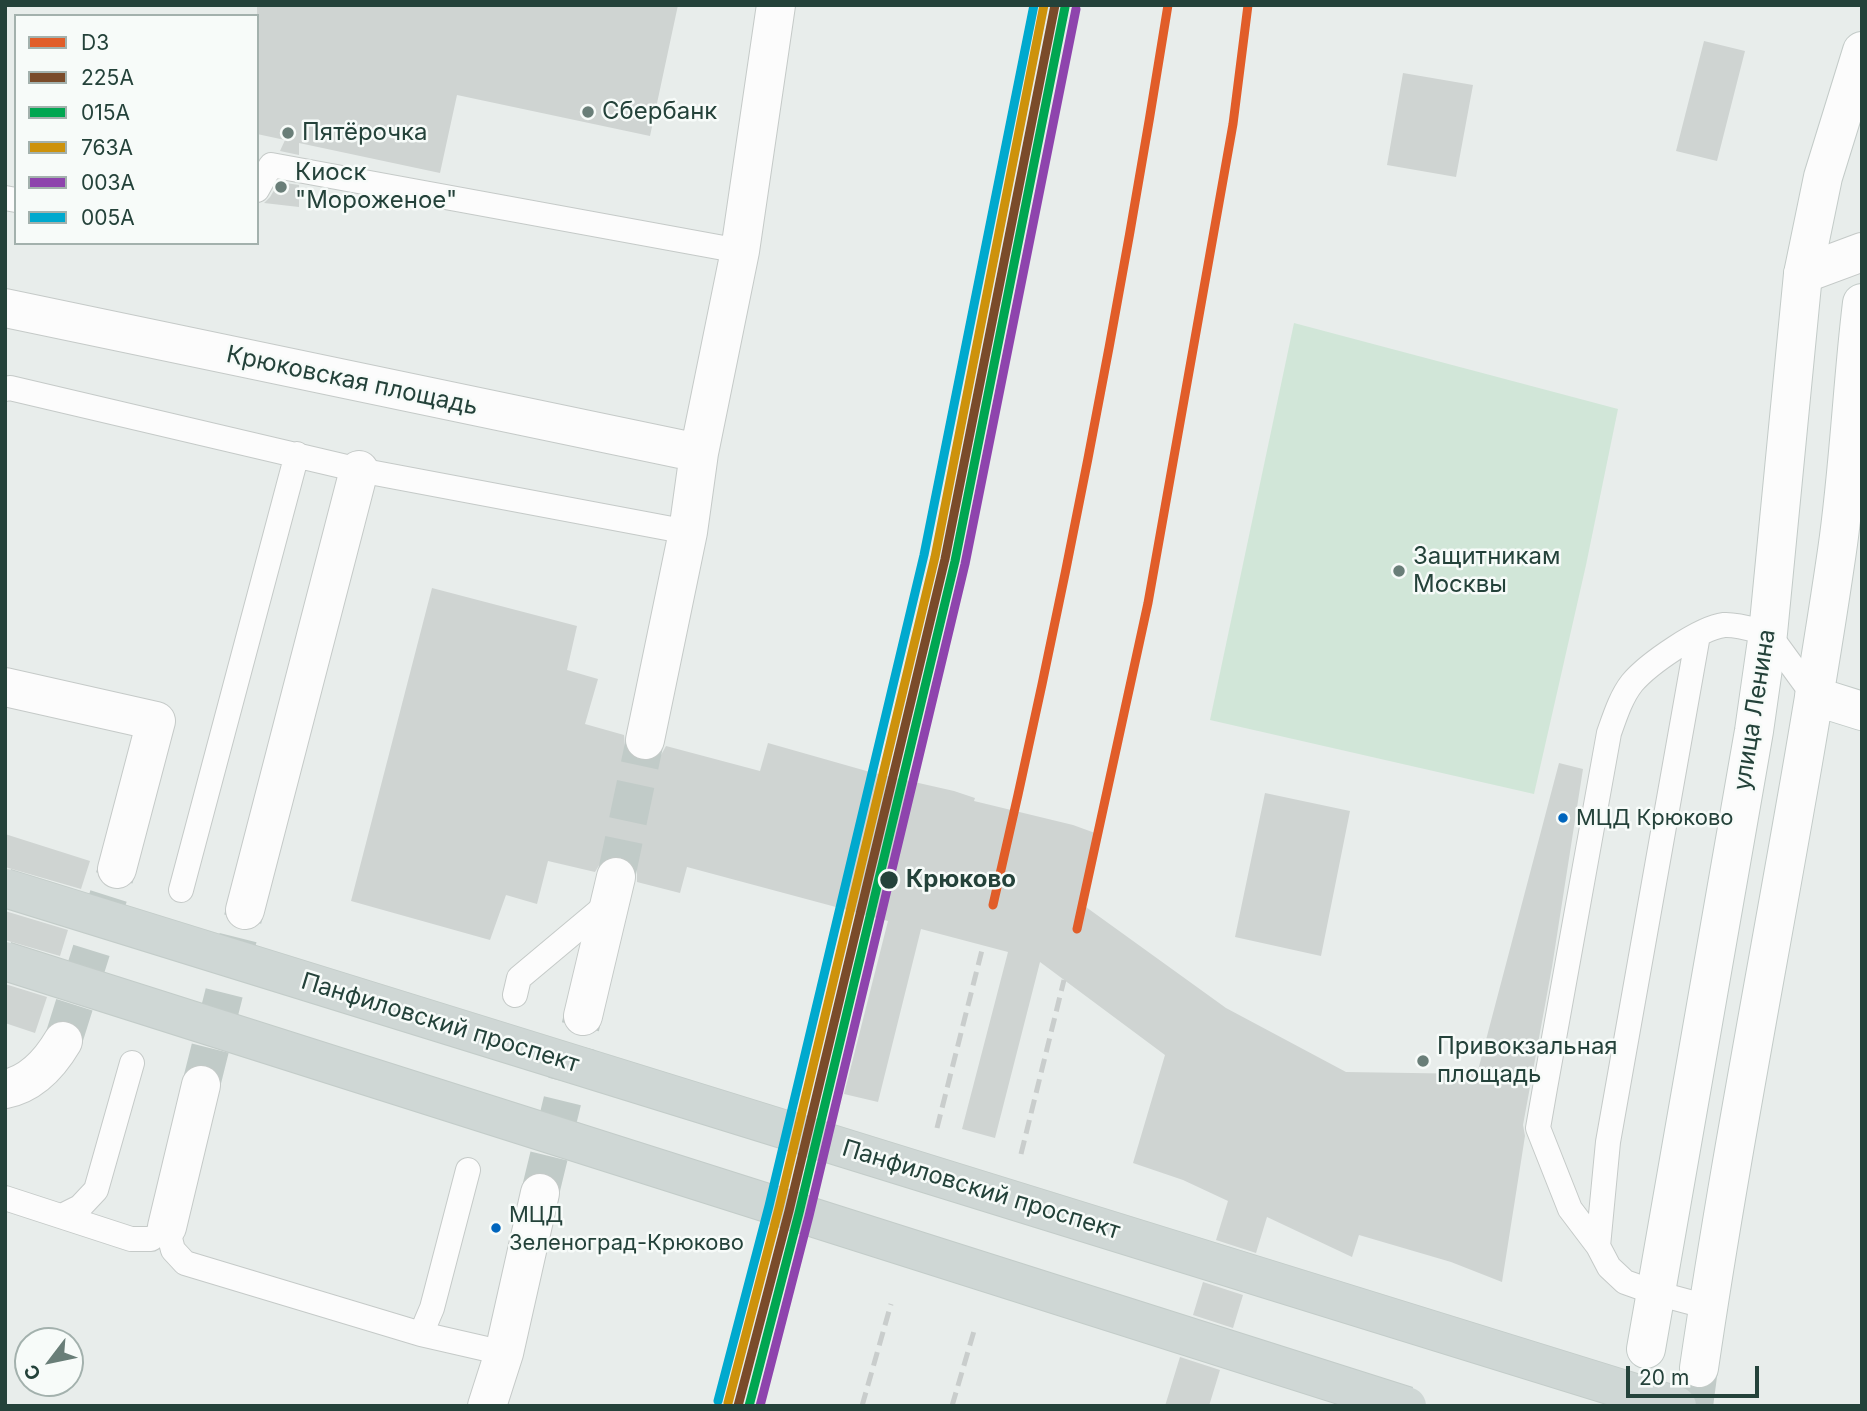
<!DOCTYPE html>
<meta charset="utf-8">
<style>
body{margin:0}
#map{position:relative;width:1867px;height:1411px;overflow:hidden;background:#e8edeb;font-family:Inter,sans-serif}
canvas{display:block}
.frame{position:absolute;inset:0;border:7px solid #24423a;pointer-events:none}
.legend{position:absolute;left:14px;top:14px;width:245px;height:231px;box-sizing:border-box;background:#f7fbf9;border:2px solid #a3b1ad;margin:0;padding:9px 12px;list-style:none;font-size:21px;color:#24423a}
.legend li{display:flex;align-items:center;gap:14px;height:35px}
.legend b{width:35px;border:2px solid #a3b1ad}
.north{position:absolute;left:14px;top:1327px;width:70px;height:70px;box-sizing:border-box;background:#f7fbf9;border:2px solid #a3b1ad;border-radius:50%;rotate:238deg;font-size:19px;font-weight:700;line-height:28px;text-align:center;color:#24423a}
.north::after{content:'';display:block;margin:auto;width:24px;height:32px;background:#697e78;clip-path:polygon(50% 0,100% 100%,50% 72%,0 100%)}
.scale{position:absolute;left:1626px;top:1366px;width:133px;height:32px;box-sizing:border-box;border:4px solid #24423a;border-top:0;padding-left:9px;font-size:21px;line-height:24px;white-space:nowrap;color:#24423a;-webkit-text-stroke:5px #f7fbf9;paint-order:stroke}
</style>
<div id="map">
<canvas width="1867" height="1411"></canvas>
<div class="frame"></div>
<ul class="legend">
<li><b style="height:9px;background:#e15d29"></b>D3</li>
<li><b style="height:9px;background:#7a4b2a"></b>225А</li>
<li><b style="height:9px;background:#00a651"></b>015А</li>
<li><b style="height:9px;background:#cd920c"></b>763А</li>
<li><b style="height:9px;background:#8e44ad"></b>003А</li>
<li><b style="height:9px;background:#00a9ce"></b>005А</li>
</ul>
<div class="north">С</div>
<div class="scale">20 m</div>
</div>
<script>
const ctx = document.querySelector('canvas').getContext('2d');
ctx.lineJoin = 'round';
function fillPath(path, color) { ctx.fillStyle = color; ctx.fill(path, 'evenodd'); }
function stroke(path, color, width, dash) { ctx.strokeStyle = color; ctx.lineWidth = width; ctx.lineCap = dash ? 'butt' : 'round'; ctx.setLineDash(dash || []); ctx.stroke(path); }
function label(font, color, halo, rows, align = 'center') {
  ctx.font = font + ' Inter,sans-serif'; ctx.lineWidth = 5; ctx.setLineDash([]); ctx.textBaseline = 'middle'; ctx.strokeStyle = halo; ctx.fillStyle = color; for (const [text, x, y, turn = 0] of rows) {
    ctx.save(); ctx.translate(x, y); ctx.rotate((+turn || 0) * Math.PI / 180); ctx.textAlign = isNaN(turn) ? turn : align; if (halo) ctx.strokeText(text, 0, 0); ctx.fillText(text, 0, 0); ctx.restore();
  }
}
fillPath(new Path2D(`
 M1294 323 1618 409 1586 565 1534 794 1210 720Z`), '#d1e6d8');
fillPath(new Path2D(`
 M257 5H678L650 136 457 95 440 173 299 143V155L280 151 285 140 257 134Z
 M1704 41 1745 51 1717 161 1676 151Z
 M1403 73 1473 85 1456 177 1387 165Z
 M279 182 299 185V207L264 203 270 197Z
 M432 588 577 626 567 670 598 679 585 724 624 735 625 747 630 756 640 761 652 760 661 755 666 746 760 771 768 743 870 772 954 791 975 798 974 801 1073 825 1095 833 1079 902 1226 1008 1346 1072 1477 1074 1559 763 1583 769 1552 967 1523 1125 1525 1136 1502 1282 1451 1262 1359 1235 1352 1257 1267 1217 1256 1253 1216 1240 1228 1201 1183 1180 1133 1163 1165 1055 1040 962 995 1138 962 1129 1008 952 921 929 878 1102 844 1094 888 921 687 867 680 893 637 882V871L631 862 620 856H610L601 862 595 872 548 861 537 904 506 895 490 940 351 901Z
 M1265 793 1350 811 1321 956 1235 937Z
 M5 834 90 861 81 889 5 867Z
 M5 911 68 930 60 956 5 940Z
 M5 984 47 997 35 1033 5 1023Z
 M1203 1282 1243 1295 1233 1328 1193 1315Z
 M1180 1357 1220 1370 1209 1406H1165Z`), '#cfd4d2');
stroke(new Path2D(`
 M616 877 645 740
 M63 1041 117 869
 M201 1085 245 910
 M540 1193 583 1016`), '#c1cbc8', 38, [38, 19]);
stroke(new Path2D(`
 M1694 1406 1699 1368`), '#c1cbc8', 38, [38, 19]);
const lane = new Path2D(`
 M257 190 271 165 740 251
 M5 198 16 200
 M5 389 10 388 359 470 688 532
 M181 890 297 454
 M515 995 519 978 611 901
 M5 1198 131 1239H151L167 1227 173 1250 185 1263 421 1334 504 1353
 M62 1216 80 1207 96 1190 132 1063
 M1598 1246 1608 1142 1698 635
 M1708 1307 1656 1293 1625 1282 1609 1267 1598 1246 1570 1209 1538 1128 1545 1088 1609 733C1615 716 1621 697 1632 683 1648 664 1700 628 1724 625 1737 624 1755 630 1768 633L1814 696
 M421 1334 432 1308 468 1170`);
const street = new Path2D(`
 M1803 274 1862 252
 M5 308 699 453
 M5 687 156 721 117 869
 M645 740 688 532 699 453 740 251 776 5
 M245 910 359 470
 M583 1016 616 877
 M5 1089C31 1084 50 1063 63 1041
 M167 1227 201 1085
 M487 1406 504 1353 540 1193`);
const secondary = new Path2D(`
 M1814 696 1862 711
 M1646 1349 1754 731 1768 633 1803 274 1823 177 1862 51
 M1699 1368C1739 1095 1797 824 1837 551 1849 469 1852 385 1862 303`);
stroke(lane, '#c5cac8', 26);
stroke(street, '#c5cac8', 40);
stroke(secondary, '#c3cbc8', 40);
stroke(lane, '#fcfcfc', 24);
stroke(street, '#fcfcfc', 38);
stroke(secondary, '#fcfcfc', 38);
stroke(new Path2D(`
 M937 1128 983 946
 M1021 1154 1064 980
 M862 1406 891 1304
 M952 1406 974 1331`), '#c9cdcc', 5, [14, 7]);
const primaryBridge = new Path2D(`
 M5 888 1677 1406
 M5 961 1407 1406`);
stroke(primaryBridge, '#c3ccc9', 40, []);
stroke(primaryBridge, '#cfd7d5', 38);
stroke(new Path2D(`
 M993 905C1062 607 1120 307 1168 5
 M1077 929 1148 603 1233 124 1248 5`), '#e15d29', 9);
stroke(new Path2D(`
 M738 1406 789 1211 945 559 1055 5`), '#7a4b2a', 9);
stroke(new Path2D(`
 M749 1406 799 1213 955 561 1065 7`), '#00a651', 9);
stroke(new Path2D(`
 M728 1403 779 1208 935 557 1044 5`), '#cd920c', 9);
stroke(new Path2D(`
 M760 1406 809 1216 965 564 1076 9`), '#8e44ad', 9);
stroke(new Path2D(`
 M718 1401 769 1206 924 555 1034 5`), '#00a9ce', 9);
for (const [x, y, r, color] of [
 [588,112,7,"#697e78"],
 [288,133,7,"#697e78"],
 [281,187,7,"#697e78"],
 [1399,571,7,"#697e78"],
 [1563,818,6,"#0065bd"],
 [889,880,10,"#24423a"],
 [1423,1061,7,"#697e78"],
 [496,1228,6,"#0065bd"]
]) { const dot = new Path2D(); dot.arc(x, y, r, 0, 2 * Math.PI); ctx.fillStyle = color; ctx.fill(dot); stroke(dot, '#f7fbf9', 2.5); }
label('22px', '#24423a', '#f7fbf9', [
 ["МЦД Крюково",1576,818],
 ["МЦД",509,1215],
 ["Зеленоград-Крюково",509,1243]
], 'left');
label('24px', '#24423a', '#f7fbf9', [
 ["Сбербанк",602,112],
 ["Пятёрочка",302,133],
 ["Киоск",295,173],
 ["\"Мороженое\"",295,201],
 ["Защитникам",1413,557],
 ["Москвы",1413,585],
 ["Привокзальная",1437,1047],
 ["площадь",1437,1075]
], 'left');
label('24px', '#24423a', '#f7fbf9', [
 ["Крюковская площадь",352,381,12],
 ["улица Ленина",1755,710,-81],
 ["Панфиловский проспект",440,1023,17],
 ["Панфиловский проспект",981,1190,17]
]);
label('bold 24px', '#24423a', '#f7fbf9', [
 ["Крюково",906,880]
], 'left');
</script>
